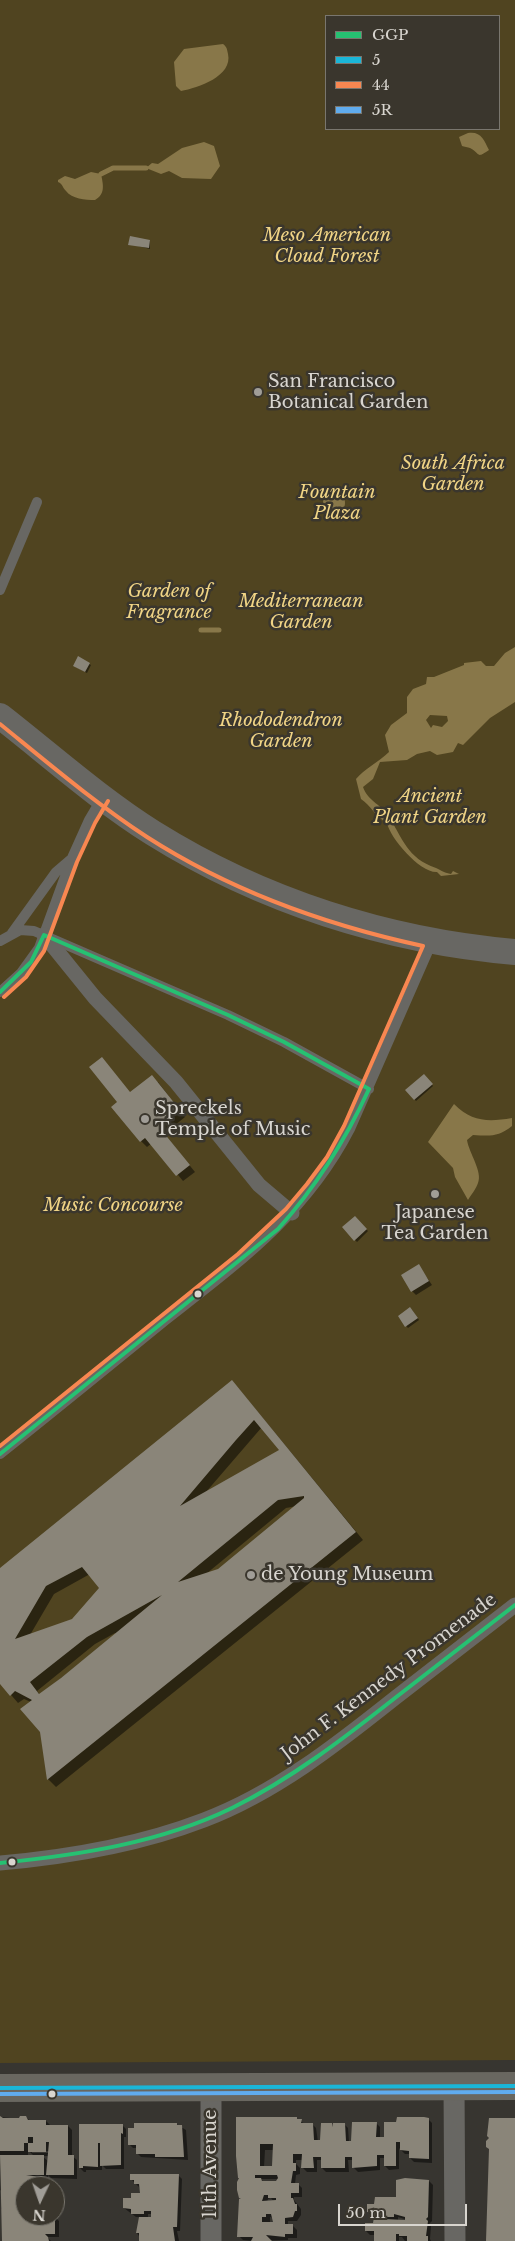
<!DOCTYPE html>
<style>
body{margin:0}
#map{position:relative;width:515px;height:2241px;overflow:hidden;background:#373530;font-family:"Libre Baskerville",serif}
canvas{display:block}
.legend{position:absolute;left:325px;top:15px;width:175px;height:115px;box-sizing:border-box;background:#3a362d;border:1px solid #79766e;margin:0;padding:6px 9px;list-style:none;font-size:15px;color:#d8d5cf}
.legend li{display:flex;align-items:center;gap:10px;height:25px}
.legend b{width:25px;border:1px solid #79766e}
.north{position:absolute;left:15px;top:2176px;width:50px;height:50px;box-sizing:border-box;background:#3a362d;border:1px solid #79766e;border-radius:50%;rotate:183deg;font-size:14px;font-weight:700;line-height:20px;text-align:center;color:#d8d5cf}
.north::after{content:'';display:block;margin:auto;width:18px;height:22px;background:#a09d97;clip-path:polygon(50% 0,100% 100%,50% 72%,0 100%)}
.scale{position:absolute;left:338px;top:2204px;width:129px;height:22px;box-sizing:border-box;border:2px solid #d8d5cf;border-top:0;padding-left:6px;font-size:15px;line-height:18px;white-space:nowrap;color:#d8d5cf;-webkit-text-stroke:4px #3a362d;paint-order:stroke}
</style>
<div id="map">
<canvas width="515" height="2241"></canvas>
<ul class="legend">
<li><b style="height:6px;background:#26c172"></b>GGP</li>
<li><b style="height:6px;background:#1ab6d8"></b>5</li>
<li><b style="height:6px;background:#f88751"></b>44</li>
<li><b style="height:6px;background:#60acee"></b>5R</li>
</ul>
<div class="north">N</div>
<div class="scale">50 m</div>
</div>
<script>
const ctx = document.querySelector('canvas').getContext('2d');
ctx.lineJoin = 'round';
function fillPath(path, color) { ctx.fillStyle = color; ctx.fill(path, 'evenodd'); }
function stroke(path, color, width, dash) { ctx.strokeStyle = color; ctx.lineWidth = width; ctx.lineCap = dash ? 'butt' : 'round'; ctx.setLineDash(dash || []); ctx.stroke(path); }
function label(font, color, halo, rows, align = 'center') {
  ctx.font = font + ' "Libre Baskerville",serif'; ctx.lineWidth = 5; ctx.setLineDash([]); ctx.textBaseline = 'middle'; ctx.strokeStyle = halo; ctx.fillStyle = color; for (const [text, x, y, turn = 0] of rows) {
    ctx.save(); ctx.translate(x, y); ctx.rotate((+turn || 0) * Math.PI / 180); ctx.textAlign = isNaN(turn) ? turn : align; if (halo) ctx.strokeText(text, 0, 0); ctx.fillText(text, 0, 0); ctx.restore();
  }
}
fillPath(new Path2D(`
 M0 0H515V2060L0 2063ZM326 16H499V129H326Z`), '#504420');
fillPath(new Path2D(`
 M223 44C227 47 227 49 228 54 233 76 198 88 181 91L176 86 174 62 184 49Z
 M468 133C481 131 484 140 489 150 476 159 481 154 470 148 468 147 464 147 462 146L459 137Z
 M204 142 214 146 220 166 211 179 182 178 169 171 161 174 146 168 152 163 158 164 182 148Z
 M91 172 101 174C103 184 106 194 95 200 85 200 72 199 66 191 62 187 63 184 58 182V180L65 176 75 179Z
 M323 503a11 11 0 1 1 22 0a11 11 0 1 1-22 0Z
 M515 647V702L490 718 463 745 458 743 453 752 437 755 430 751 417 754 407 760 380 762 373 779 363 787C368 801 379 803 388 815 403 839 407 858 436 868 442 871 445 873 451 874L453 871 459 874 441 876 437 872C420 873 390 838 387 823 376 817 371 806 361 799L356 779C364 769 379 762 389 752L385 735 391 725 407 713V697L413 689 426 684 427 677H434L464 665V663L481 661 486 666H494L505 653ZM430 715 447 716 448 721 442 727 433 725 431 728 426 720Z
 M454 1104C472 1122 488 1122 512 1118V1126C498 1137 491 1136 473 1135L467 1140C469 1153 483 1172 478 1183 476 1189 471 1195 468 1200L455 1177 453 1168 428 1142Z`), '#887749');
fillPath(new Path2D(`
 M150 241V249L130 244Z
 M89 664 91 665 87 673 76 667Z
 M424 1075 433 1086 416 1101 407 1090Z
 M158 1082 185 1117 164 1134 195 1172 183 1181 152 1143 147 1147 141 1141 131 1093Z
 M355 1218 368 1231 357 1242 344 1228Z
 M419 1266 432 1285 416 1295 412 1291Z
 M412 1310 419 1320 408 1328 399 1317Z
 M239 1389 363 1540 56 1787 48 1779 41 1732 31 1702 24 1699 18 1703 0 1682V1570ZM262 1427 281 1451 206 1492ZM297 1506 219 1570 206 1574 286 1508ZM90 1574 101 1588 73 1620 30 1635 54 1594ZM115 1633 116 1634 40 1695 37 1691 95 1644Z
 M0 2117 20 2119 26 2117 30 2121H46L50 2125 68 2126 72 2130V2156L77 2160V2179L51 2178 48 2175V2179H46L50 2186H25V2216H49L55 2217 59 2221V2237H47L51 2241H4V2211L1 2209 3 2192 0 2190ZM28 2150 35 2157H28ZM32 2151H52V2153H32ZM42 2156H49L48 2161Z
 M428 2119 432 2123V2163L414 2162 410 2158V2154H405L399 2148V2169L389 2170 385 2166V2158H380V2170L358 2172 354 2168V2160H348L349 2172H326L322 2168V2160H317V2172H307L303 2168V2160H296V2164L300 2168V2174L296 2175 295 2184H298L302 2188V2197H294V2200L301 2209V2215L297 2221H288V2225L293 2226 297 2230V2238H288V2240L253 2241 243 2240 239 2236 243 2200 239 2157 298 2120 305 2124H312L316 2128 318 2142H321L331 2124 334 2127 344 2124 348 2128 349 2142H352L376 2123 380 2127V2138H385ZM265 2150H274L273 2167H264ZM261 2179H278L277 2183H264ZM271 2198 274 2202H267L268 2199ZM270 2217 273 2218 275 2223H270Z
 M176 2124 186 2130 188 2160 141 2157 137 2153V2148H133L129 2144Z
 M80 2125H122L126 2129V2137H124V2169H106L102 2165V2170H86V2172H84L80 2168Z
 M178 2175 182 2179 180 2231H177L179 2241H142L137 2233 140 2217H136L124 2208 133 2199 142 2194 139 2187 131 2179ZM148 2214H152V2218H148Z
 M429 2181 433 2185 432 2221 429 2224 431 2226 430 2239 431 2241H375V2235H370L366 2231 375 2224 376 2216H372L368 2212 376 2205 397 2199ZM398 2217 411 2221H398ZM399 2237H402L405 2241H399Z`), '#0007');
stroke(new Path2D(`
 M101 174 113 168H146
 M201 630H219`), '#887749', 5);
fillPath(new Path2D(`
 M130 236 150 240 149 248 128 245Z
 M78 656 90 663 85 672 73 666Z
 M102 1057 130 1092 152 1075 180 1110 159 1127 190 1165 176 1176 145 1138 140 1142 111 1107 117 1102 89 1067Z
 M424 1074 433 1084 414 1100 405 1090Z
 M355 1216 367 1229 354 1241 342 1227Z
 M419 1264 429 1281 411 1292 401 1275Z
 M410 1307 418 1318 405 1327 398 1316Z
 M232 1380 356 1532 47 1780 40 1732 20 1709 32 1700 15 1691 10 1696 0 1684V1568ZM254 1420 279 1450 180 1506 236 1440ZM304 1496V1498L218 1569 178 1582 278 1500ZM82 1567 99 1588 72 1619 15 1639 46 1586ZM162 1595 61 1678 39 1694 30 1682 87 1637Z
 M0 2116 3 2118H19L20 2116H26L28 2120H46V2125H68V2155H74V2175H46L49 2142H46V2152H28V2143H33V2137H28V2143H24V2151H0Z
 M236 2117H297V2119H302L301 2123H313L314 2140H320L321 2123H332L333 2127V2123H345L346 2141H351L352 2122H377L376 2137H384V2122H396L397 2117H424L429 2118V2159L409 2158V2151L400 2150V2142H396V2166H384V2155H377V2166L352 2168V2157H345V2168H321V2157H313L314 2168H301L302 2154H293V2163H296V2171H293L291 2183H299V2193H291V2198H293L295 2204H297V2211H295L293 2217 285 2218V2224H293V2234H285V2237L266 2235 272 2241H251L253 2237H237L239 2199H241L239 2198 237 2190V2182L239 2178H238L236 2156ZM260 2144H273L272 2166H260ZM255 2175H277L278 2178 276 2181H262L261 2178H255ZM264 2195H268V2198H276V2200L262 2201ZM266 2214H271L273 2222H262V2217H266Z
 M489 2118H515V2241H486L489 2149 486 2147V2141L489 2138 487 2136Z
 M134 2123H177V2125H182L184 2157H155V2154H136V2145H128V2128H134Z
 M79 2124H123V2134L121 2133V2165L100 2166V2143H98V2167L83 2166V2168H79Z
 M0 2155H44V2175H26L47 2178V2186H25V2216H55V2234H45L48 2237 49 2241H2Z
 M130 2174H179L177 2227H173L175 2241H139V2233H136L139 2217H151V2211H144V2214H131V2209L123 2208V2198H131V2193H140L139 2184H134V2180H130Z
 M405 2178 429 2180 428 2217 426 2219 428 2221 426 2236H428V2241H407V2236H399V2234H396V2241H374V2231H365V2223H373L374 2217V2213L367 2212V2204H374L375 2197H396V2180ZM394 2214 405 2217V2220L383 2219V2217H394Z`), '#8a8579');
stroke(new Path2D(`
 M0 590 37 502
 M12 933 56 872 70 860
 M0 941 20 930 34 931 228 1015 284 1042 369 1089
 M0 992 21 973 39 948 71 860 89 820 102 798
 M0 1454C54 1411 108 1367 162 1323 237 1264 305 1216 350 1129L432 942`), '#686763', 10);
stroke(new Path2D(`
 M44 935 95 998 176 1082 259 1185 292 1213
 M0 1863C69 1857 139 1845 204 1820 275 1793 336 1745 395 1698 435 1667 475 1636 515 1605`), '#686763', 15);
stroke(new Path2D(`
 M454 2086 455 2241
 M211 2087V2241`), '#686763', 21);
stroke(new Path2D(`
 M0 716C50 755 99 799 153 833 262 901 387 941 515 952`), '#686763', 26);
stroke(new Path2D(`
 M0 2088 515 2086`), '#696760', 28);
stroke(new Path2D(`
 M0 992 31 962 44 935 228 1015 284 1042 369 1089C345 1141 316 1187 278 1229L0 1454
 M0 1863C79 1855 160 1843 232 1808 291 1779 343 1739 395 1698 435 1667 475 1636 515 1605`), '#26c172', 4);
stroke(new Path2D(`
 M0 2088 515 2086`), '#1ab6d8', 4);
stroke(new Path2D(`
 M0 724C48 763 95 803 147 837 231 891 326 925 423 946L344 1126 327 1157 307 1184 286 1209 238 1254 0 1446
 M4 997 26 977 44 951 77 862 95 823 108 801`), '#f88751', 4);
stroke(new Path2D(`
 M0 2094 515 2092`), '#60acee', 4);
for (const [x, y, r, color] of [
 [258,392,5,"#a09d97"],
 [145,1119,5,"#a09d97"],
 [435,1194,5,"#a09d97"],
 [198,1294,4.5,"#d8d5cf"],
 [251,1575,5,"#a09d97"],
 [12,1862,4.5,"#d8d5cf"],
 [52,2094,4.5,"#d8d5cf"]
]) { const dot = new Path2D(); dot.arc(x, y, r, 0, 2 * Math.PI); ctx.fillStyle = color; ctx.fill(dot); stroke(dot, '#3a362d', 2); }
label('italic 18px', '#f0d485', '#3a362d', [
 ["Meso American",327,236],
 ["Cloud Forest",327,257],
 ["South Africa",453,464],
 ["Garden",453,485],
 ["Fountain",337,493],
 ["Plaza",337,514],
 ["Garden of",169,592],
 ["Fragrance",169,613],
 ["Mediterranean",301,602],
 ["Garden",301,623],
 ["Rhododendron",281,721],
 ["Garden",281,742],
 ["Ancient",430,797],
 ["Plant Garden",430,818],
 ["Music Concourse",113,1206]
]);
label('18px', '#d8d5cf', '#3a362d', [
 ["San Francisco",268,382],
 ["Botanical Garden",268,403],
 ["Spreckels",155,1109],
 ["Temple of Music",155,1130],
 ["Japanese",435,1213,"center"],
 ["Tea Garden",435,1234,"center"],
 ["de Young Museum",261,1575]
], 'left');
label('18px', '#d8d5cf', '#3a362d', [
 ["John F. Kennedy Promenade",389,1677,-37],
 ["11th Avenue",211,2164,-90]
]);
</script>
